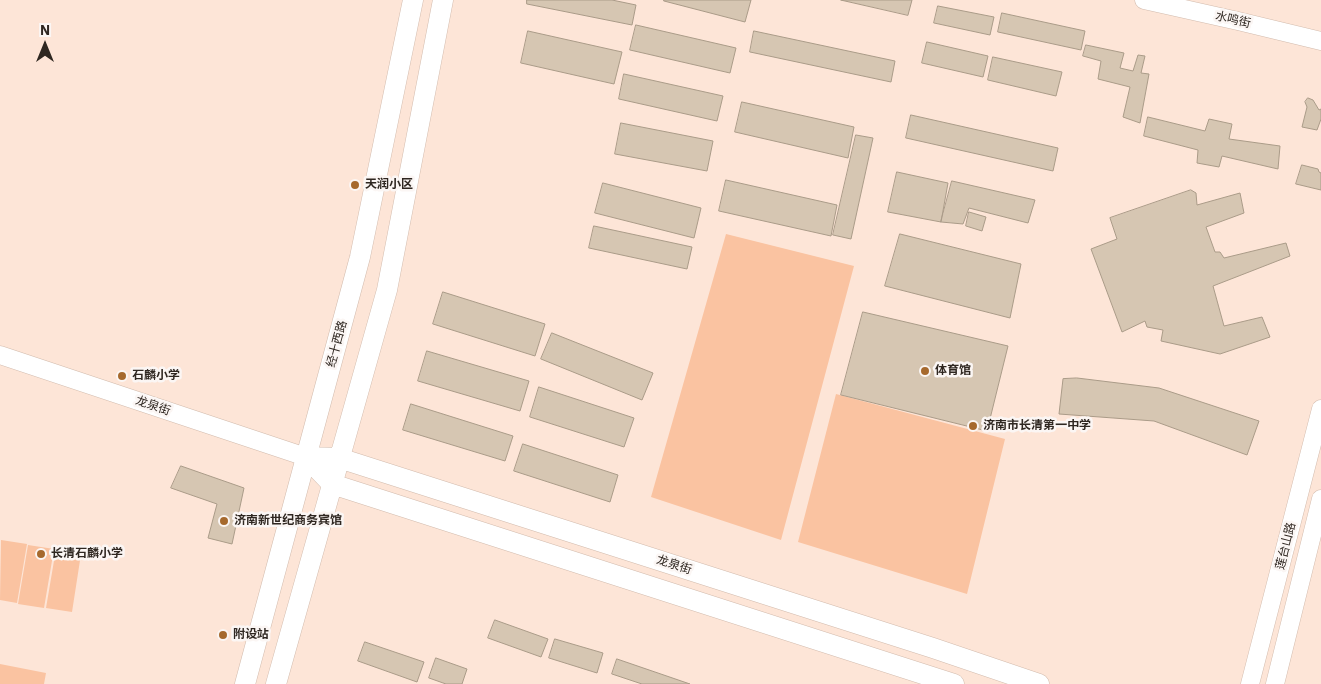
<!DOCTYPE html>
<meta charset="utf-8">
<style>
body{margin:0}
#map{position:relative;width:1321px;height:684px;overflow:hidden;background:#fde5d7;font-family:"IBM Plex Sans",sans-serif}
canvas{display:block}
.north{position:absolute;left:20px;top:20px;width:50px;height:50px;-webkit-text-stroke:4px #fbf6f4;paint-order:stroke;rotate:0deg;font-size:14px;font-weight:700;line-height:20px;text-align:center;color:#2f2721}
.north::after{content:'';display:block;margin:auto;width:18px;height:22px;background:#2f2721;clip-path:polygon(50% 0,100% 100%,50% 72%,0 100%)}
</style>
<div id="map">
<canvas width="1321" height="684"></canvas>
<div class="north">N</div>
</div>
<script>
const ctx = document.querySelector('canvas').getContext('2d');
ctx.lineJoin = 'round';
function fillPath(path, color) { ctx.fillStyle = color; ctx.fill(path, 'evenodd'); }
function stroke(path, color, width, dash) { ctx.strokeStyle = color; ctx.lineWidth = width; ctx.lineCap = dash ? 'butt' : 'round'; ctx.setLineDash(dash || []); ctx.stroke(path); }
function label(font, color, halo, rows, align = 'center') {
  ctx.font = font + ' "IBM Plex Sans","Noto Sans SC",sans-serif'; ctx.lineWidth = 5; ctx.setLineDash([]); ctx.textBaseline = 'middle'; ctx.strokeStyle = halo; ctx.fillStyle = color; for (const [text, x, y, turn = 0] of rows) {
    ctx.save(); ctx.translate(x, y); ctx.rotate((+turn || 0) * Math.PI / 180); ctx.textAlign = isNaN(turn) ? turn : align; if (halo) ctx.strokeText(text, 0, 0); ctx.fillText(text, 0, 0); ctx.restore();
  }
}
fillPath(new Path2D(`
 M726 234 854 266 781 540 651 497Z
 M836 394 1005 439 967 594 798 542Z
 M1 540 27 544 17 603 0 600Z
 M28 545 54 549 44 608 18 604Z
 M56 549 81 554 72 612 46 608Z
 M0 664 46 673 44 684H0Z`), '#fac3a1');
const building = new Path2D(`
 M527 0H612L636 5 632 25 527 4Z
 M664 0H751L745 22 664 1Z
 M841 0H912L908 15Z
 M938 6 994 17 990 35 934 23Z
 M1002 13 1085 31 1081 50 998 32Z
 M636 25 736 48 730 73 630 50Z
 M528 31 622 52 614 84 521 63Z
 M754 31 895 61 891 82 750 52Z
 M927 42 988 56 983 77 922 63Z
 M1086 45 1124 53 1120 68 1133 71 1138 55 1145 56 1141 73 1149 74 1140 123 1123 117 1130 87 1098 79 1101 61 1083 56Z
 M993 57 1062 72 1056 96 988 80Z
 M624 74 723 96 717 121 619 99Z
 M1308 98 1313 100 1319 110 1321 109V119L1317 130 1302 127 1307 107 1305 102Z
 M742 102 854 127 848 158 735 132Z
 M911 115 1058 148 1053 171 906 138Z
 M1148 117 1205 131 1209 119 1232 124 1229 139 1280 146 1278 169 1222 156 1219 167 1197 163 1198 150 1144 136Z
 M621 123 713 141 707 171 615 154Z
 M856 135 873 138 851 239 833 235Z
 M1302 165 1318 169 1319 172 1321 173V190L1296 184Z
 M897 172 948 183 941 222 888 212Z
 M726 180 837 205 831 236 719 211Z
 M952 181 1035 200 1028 223 969 208 963 224 941 222Z
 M603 183 701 208 694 238 595 213Z
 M1191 190 1196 193 1197 205 1240 193 1244 213 1206 227 1215 252H1220L1224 258 1286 243 1290 256 1213 286 1224 326 1262 317 1270 337 1220 354 1161 341 1163 330 1147 327 1145 321 1122 332 1091 249 1117 239 1110 218Z
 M969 212 986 217 982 231 966 226Z
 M594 226 692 247 687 269 589 248Z
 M900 234 1021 264 1010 318 885 286Z
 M443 292 545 324 535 356 433 324Z
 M863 312 1008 346 987 431 841 395Z
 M552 333 653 373 642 400 541 359Z
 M427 351 529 381 520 411 418 381Z
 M1077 378 1159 388 1259 421 1247 455 1154 421 1059 414 1063 379Z
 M539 387 634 418 624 447 530 417Z
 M411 404 513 436 505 461 403 430Z
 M523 444 618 475 610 502 514 471Z
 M181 466 244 488 232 544 208 538 217 504 171 488Z
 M495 620 548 639 541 657 488 638Z
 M555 639 603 653 597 673 549 658Z
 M365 642 424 662 417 682 358 661Z
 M436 658 467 669 462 684H446L429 678Z
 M617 659 690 684H642L612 674Z`);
fillPath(building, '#d6c6b2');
stroke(building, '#aa9b88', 1);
const secondary = new Path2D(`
 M1144 0 1238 21 1321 41
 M0 355 306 457
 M1250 684 1321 409
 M1275 684 1321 499`);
const primary = new Path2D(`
 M306 457 339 458 933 648 1039 684
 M306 457 332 484 954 684
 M245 684 360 257 413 0
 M276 684 387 290 443 0`);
stroke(secondary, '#d2bbad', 19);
stroke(primary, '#d2bbad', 21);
stroke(secondary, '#fff', 18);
stroke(primary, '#fff', 20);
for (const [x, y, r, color] of [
 [355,185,5,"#a6692d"],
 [925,371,5,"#a6692d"],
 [122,376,5,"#a6692d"],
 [973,426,5,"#a6692d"],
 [224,521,5,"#a6692d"],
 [41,554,5,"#a6692d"],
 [223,635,5,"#a6692d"]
]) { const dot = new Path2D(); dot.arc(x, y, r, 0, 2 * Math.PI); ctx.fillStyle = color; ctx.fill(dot); stroke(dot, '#fbf6f4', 2); }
label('12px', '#2f2721', '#fbf6f4', [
 ["水鸣街",1233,20,13],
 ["经十西路",337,344,-75],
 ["龙泉街",153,406,19],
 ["莲台山路",1286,546,-76],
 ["龙泉街",674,565,18]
]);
label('bold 12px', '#2f2721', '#fbf6f4', [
 ["天润小区",365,185],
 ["体育馆",935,371],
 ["石麟小学",132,376],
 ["济南市长清第一中学",983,426],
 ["济南新世纪商务宾馆",234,521],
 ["长清石麟小学",51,554],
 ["附设站",233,635]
], 'left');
</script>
